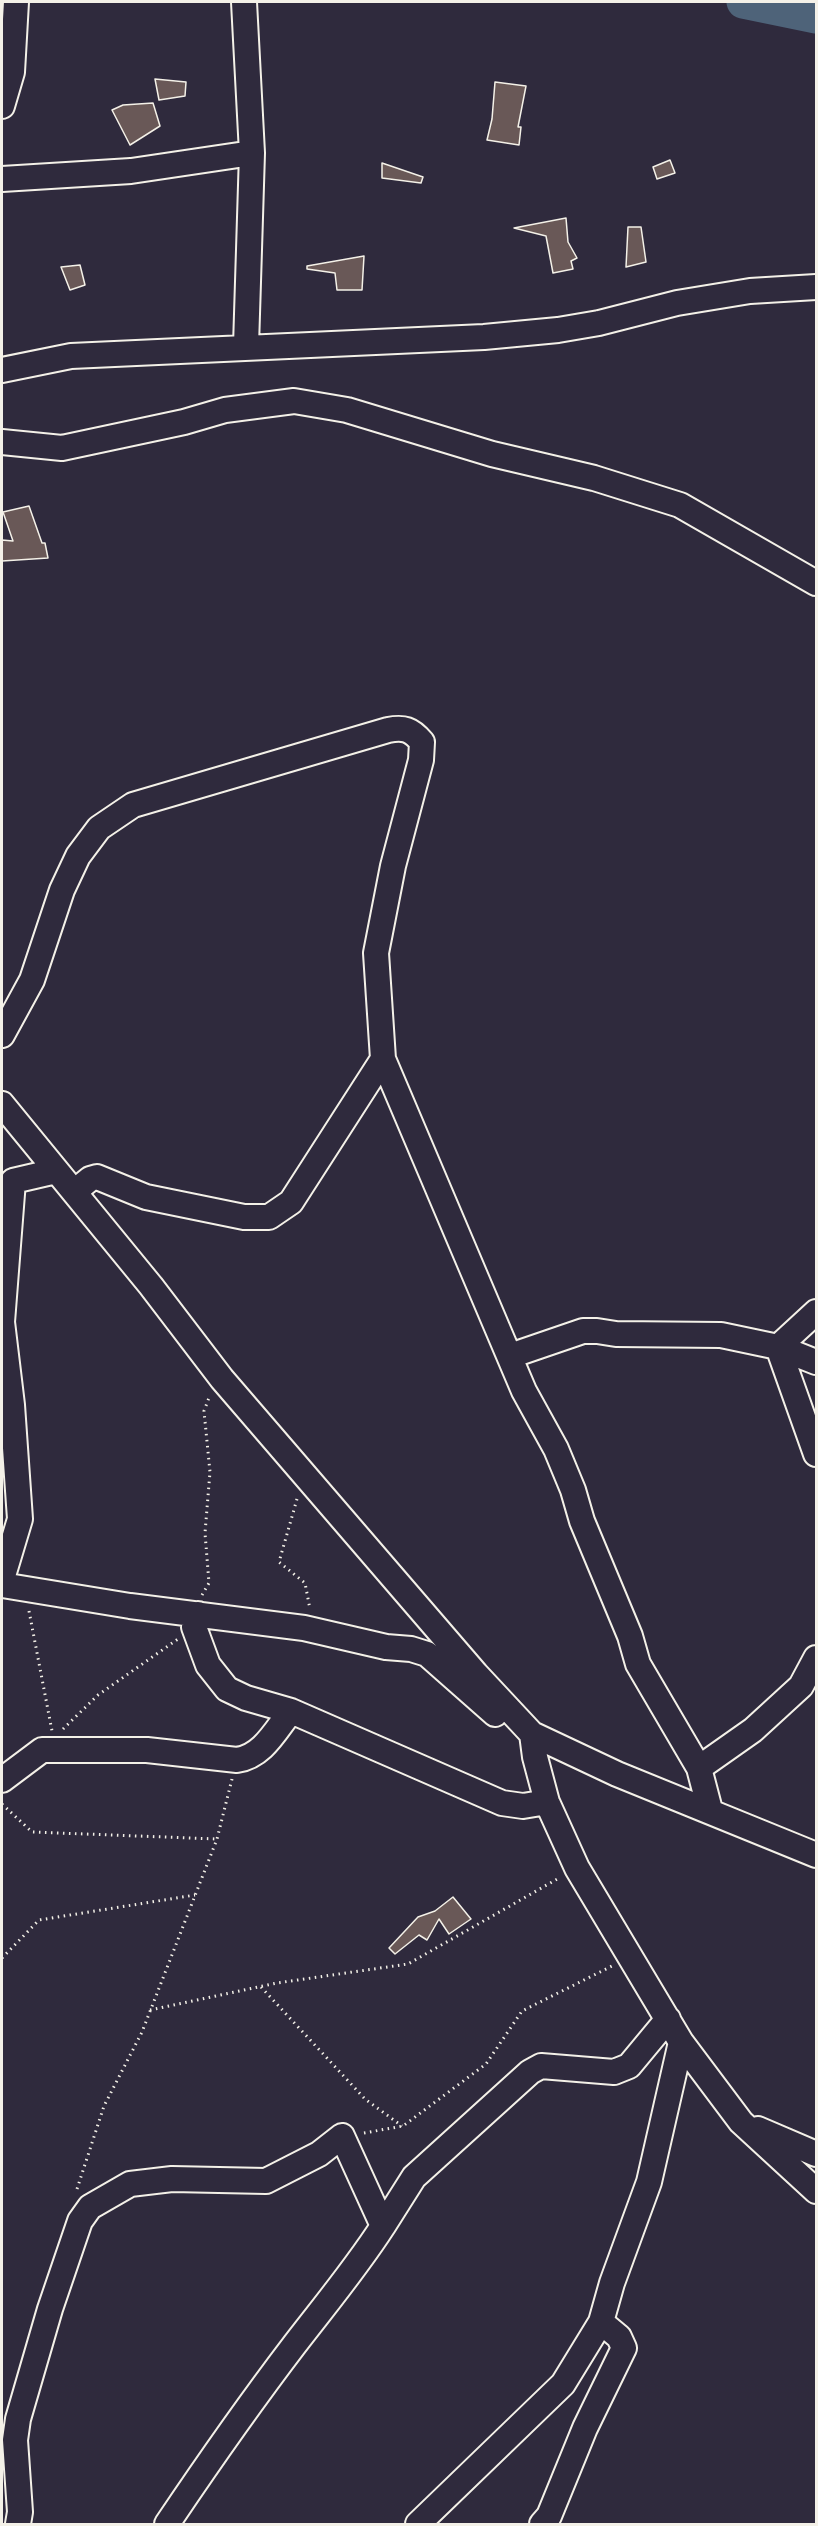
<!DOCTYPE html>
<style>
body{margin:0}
#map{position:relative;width:818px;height:2526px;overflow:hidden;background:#2f2a3d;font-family:"Gochi Hand",sans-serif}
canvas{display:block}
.frame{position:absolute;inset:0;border:3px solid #f4f1e8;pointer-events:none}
</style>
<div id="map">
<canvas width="818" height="2526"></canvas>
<div class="frame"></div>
</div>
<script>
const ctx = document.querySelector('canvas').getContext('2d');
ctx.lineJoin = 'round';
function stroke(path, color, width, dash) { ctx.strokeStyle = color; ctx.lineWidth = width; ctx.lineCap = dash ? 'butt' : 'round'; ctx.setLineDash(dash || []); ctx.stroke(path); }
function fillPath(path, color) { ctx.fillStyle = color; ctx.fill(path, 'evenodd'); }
stroke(new Path2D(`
 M743 2 816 17`), '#4e6379', 33);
const building = new Path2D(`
 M155 79 186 82 185 96 159 100Z
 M495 82 526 86 518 127H521L519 145 487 140 492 119Z
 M153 103 160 126 130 145 112 110 123 105Z
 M670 160 675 173 657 179 653 167Z
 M382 163 423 177 421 183 382 178Z
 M566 218 568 242 577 258 571 261 573 269 553 273 546 236 514 228Z
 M628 227H641L646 262 626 267Z
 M364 256 362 290H337L335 273 307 269V266Z
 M80 265 85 285 70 290 61 267Z
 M29 506 42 543H45L48 558 2 561V540L13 541 3 512Z
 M453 1897 471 1919 449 1934 439 1919 427 1940 419 1935 395 1954 389 1948 418 1917 435 1911Z`);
fillPath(building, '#695857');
stroke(building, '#f4f1e8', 1.5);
const minor = new Path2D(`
 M244 2 252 153 246 346
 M2 106 12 72 16 2
 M2 179 131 171 252 153
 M2 370 71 356 484 337 558 330 599 323 677 303 750 291 816 287
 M2 442 62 448 184 422 225 410 294 401 347 410 492 454 594 478 680 505 816 583
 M2 1035 32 980 62 890 78 856 99 828 133 805 388 730C404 727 411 729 422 742L421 760 393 866 376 953 383 1059 524 1391 556 1449 573 1490 582 1521 630 1636 638 1664 699 1768 710 1810
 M2 1104 151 1286 222 1379 476 1674 532 1734 617 1774 816 1855
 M74 1192 90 1179 97 1177 146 1197 244 1217H269L291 1202 383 1059
 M2 1322 13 1181 56 1171
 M778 1347 816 1454
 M778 1347 816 1312
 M510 1356 583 1331H597L616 1334 721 1335 778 1347 816 1362
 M2 1579 20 1519 12 1405 2 1322
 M2 1585 130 1606 304 1628 386 1647 411 1649 427 1654 495 1714
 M198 1614 194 1627 208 1665 227 1689 246 1698 291 1711 502 1803 523 1806 547 1802
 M532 1734 535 1757 547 1802 577 1868 681 2042 741 2122 816 2191
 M699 1768 753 1730 801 1686 816 1658
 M2 1780 42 1750H147L237 1760C263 1756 275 1731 291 1711
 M758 2129 816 2154
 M383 2226 414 2177 530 2072 541 2066 614 2072 629 2066 668 2019
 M18 2524 20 2512 15 2440 18 2419 50 2309 80 2221 90 2207 130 2184 172 2179 266 2181 319 2154 342 2136 383 2226C356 2268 325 2305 295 2344 250 2403 208 2463 167 2524
 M418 2524 563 2384 601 2322 612 2283 649 2182 681 2042
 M542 2524 549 2516 585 2428 624 2348 619 2337 601 2322`);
stroke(minor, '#f4f1e8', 28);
stroke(new Path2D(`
 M297 1499 279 1562 305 1583 310 1609
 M202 1595 209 1583 205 1533 210 1472 204 1411 210 1395
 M29 1611 52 1731
 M63 1729 98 1695 178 1639
 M2 1804 32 1832 217 1839
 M2 1958 39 1920 195 1895
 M261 1987 365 2099 402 2126
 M150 2010 277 1983 408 1964 559 1878
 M364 2133 403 2126 486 2064 522 2011 612 1966
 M77 2189 104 2106 142 2032 217 1839 232 1779`), '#f4f1e8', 3, [1.5, 4.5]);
stroke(minor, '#2f2a3d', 24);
</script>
